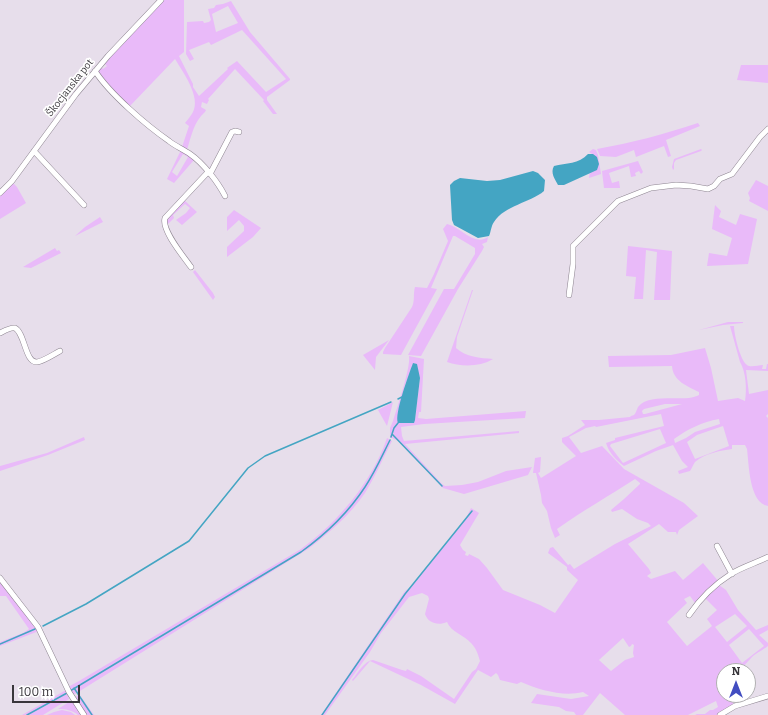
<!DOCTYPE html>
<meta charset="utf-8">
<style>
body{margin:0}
#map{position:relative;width:768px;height:715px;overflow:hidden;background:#e7deeb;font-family:Bitter,serif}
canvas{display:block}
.north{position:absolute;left:716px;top:663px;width:40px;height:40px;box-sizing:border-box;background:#fff;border:1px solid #b0afb1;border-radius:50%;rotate:0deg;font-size:11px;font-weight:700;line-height:16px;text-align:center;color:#39363b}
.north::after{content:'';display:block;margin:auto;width:14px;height:18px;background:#424dc1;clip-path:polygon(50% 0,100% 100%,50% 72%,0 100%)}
.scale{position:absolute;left:12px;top:685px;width:68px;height:18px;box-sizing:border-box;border:2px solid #39363b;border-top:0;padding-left:5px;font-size:12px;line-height:14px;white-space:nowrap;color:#39363b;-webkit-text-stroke:3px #fff;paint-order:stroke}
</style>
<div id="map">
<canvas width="768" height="715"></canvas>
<div class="north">N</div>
<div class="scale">100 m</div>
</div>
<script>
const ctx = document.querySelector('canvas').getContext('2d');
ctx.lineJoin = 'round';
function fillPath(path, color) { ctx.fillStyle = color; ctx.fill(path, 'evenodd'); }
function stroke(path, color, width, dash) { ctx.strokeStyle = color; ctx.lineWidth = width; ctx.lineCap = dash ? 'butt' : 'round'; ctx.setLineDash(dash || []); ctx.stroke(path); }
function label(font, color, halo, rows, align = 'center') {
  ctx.font = font + ' Bitter,serif'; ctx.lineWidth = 3.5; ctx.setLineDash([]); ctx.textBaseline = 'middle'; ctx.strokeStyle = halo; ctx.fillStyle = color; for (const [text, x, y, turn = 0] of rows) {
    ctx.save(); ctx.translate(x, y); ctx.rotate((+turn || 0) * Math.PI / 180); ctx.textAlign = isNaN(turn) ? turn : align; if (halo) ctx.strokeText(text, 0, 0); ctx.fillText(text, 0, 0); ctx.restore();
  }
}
fillPath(new Path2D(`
 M163 0H184V52L179 56 193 84V87L199 96 228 69 227 68 237 61 266 92 286 79 242 30 211 45 209 42 189 50 194 59 190 61 186 54 187 22 203 21 204 23 209 22 211 20 208 9 214 8 216 5 223 4 231 1 250 32 290 79V80L267 97V100L277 114H273L263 101 264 100 235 69 208 99 209 100 207 104 202 102 201 107 206 110 205 112C194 121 191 137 187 150L182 147 189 126 185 123C188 119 191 116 193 112 201 97 183 72 175 59L130 106C120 97 102 83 98 71L100 66 103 69 107 66 104 63ZM228 6 238 23 216 32 212 14Z
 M741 65H768V83L737 80Z
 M698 123 700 126 666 140 671 156 668 157 664 146 636 157 634 150 616 157 600 156 597 149C631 143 665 134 698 123Z
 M593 149 596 150 598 155 601 174 589 178 592 154 589 152Z
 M701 149 702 150 701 151 676 160 674 163V169L673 170 672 167 674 159Z
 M181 150 194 160 174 183 167 179ZM183 154 188 157 177 176 172 172Z
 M638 161 643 172 641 174 639 171 635 173 636 176 631 177 629 166 609 173 612 183 619 181 620 188H604L602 171Z
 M756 180 768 186V211L749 201 750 198 748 193Z
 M13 183 17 187 26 203 0 219V196Z
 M184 200 197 212 182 225 176 220 186 213 190 208 185 204 173 215 174 218 165 227V219Z
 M715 205 721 211 719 217 736 225 740 214 757 219 748 264 707 266 709 253 727 256 732 238 712 229Z
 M234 210 261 228 253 237 227 257V247L244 231V226L239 220 227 231V217Z
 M100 217 103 222 75 236 85 227Z
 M447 224C460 226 474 247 488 237L487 242 482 244 484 247 482 251 458 289 421 356 408 355 444 289H454L475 254V248L455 236H453L431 288 437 289 401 355 383 354V352L385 348 412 307C415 301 413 294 415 287L427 288 434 274 448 241 443 229Z
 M628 246 672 251 670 300H654L657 252 646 250 643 299H634L636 277 626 276Z
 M55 248 57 251 59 250 61 253 31 268 23 267Z
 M195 270 213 293 215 297 213 300 193 272Z
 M472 290H473L457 337 456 348C466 357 480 358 493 359 480 367 461 367 447 362Z
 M728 322H743V323L723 325 699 330Z
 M730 326H734C734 334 740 360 747 365 751 368 758 365 763 365L762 369H766L767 364H768V371L746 370 749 394 768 390V414L766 416 768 418V506C749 503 749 464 747 449L745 445H732V449C720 451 705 453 695 462 693 465 692 468 690 471L679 474 678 471 688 467 682 461 673 445 656 451 624 466C616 460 609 453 606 443L615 440V438L664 426 661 414 596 427 595 426 586 428 569 437 581 453 602 446 624 469 684 503 698 516 679 530 677 535 676 532H668L659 524 628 544 649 569 651 573 647 576 651 579 675 571 683 580 703 563 719 582 695 603 690 596 684 599 687 603 667 622 687 646 712 626 707 619 717 610 704 597 719 585 726 590 738 610 756 630 768 625V630L759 635 768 643V646C763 650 756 653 752 657 741 669 741 671 724 671V677L719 679 724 686V695H729L734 705 717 715H695L697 714H705L710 710H713L718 707 716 701 688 715H625L600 693 583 715H576L574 712 566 711 559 707 531 703 537 694 571 699 589 696 583 692C563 697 540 690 521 682L517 684 500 680 498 675 496 673 491 677 478 670 455 704 421 685 370 661 353 681 352 680C358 673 364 661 373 660L402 670 406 671 407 669 421 676 454 699 472 672 476 669 480 661C478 654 476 648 471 643 464 635 451 632 447 622 438 626 428 623 425 614L429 599 428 596 422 593 409 597 381 633 370 652 325 715H321L405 591 411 587 465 520 471 508 479 513 460 545 463 550 466 552 465 555 468 556 469 554 479 559 487 568 503 590 540 605 555 613 578 580 567 570V567L548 553 550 548 553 547 568 565 570 564 574 569 615 544 651 526 648 523 637 519 622 509 612 512 611 510 624 499 640 484V483L635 479C609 496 582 511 557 529L560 535 555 538 551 528 547 511 542 503 541 495 536 473H533L535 458 541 457 540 472 538 473 541 478 576 456 562 442V438L568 436 585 425 581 420H599L630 417 631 416 634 415C636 413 637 409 638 407 649 392 686 403 699 395V392C687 386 673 381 672 366L609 367 608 356 671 355 705 348 711 368 718 401 738 398 745 401C747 389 746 372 740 362ZM665 404H682L645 414H643L642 411 644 409ZM719 419 720 424 695 432 686 438 675 443 674 439C688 429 702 422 719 419ZM723 426 729 446 695 459 687 442 697 435ZM660 429 666 443 623 463 610 446 611 444ZM735 614 747 626 727 642 715 627ZM749 629 764 646 742 663 729 645ZM623 638 629 647 631 646 632 644 634 645 633 653 634 657 625 660 611 671 599 660Z
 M389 340 376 357 375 370 363 355Z
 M409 356 424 359 421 412H419L418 418 426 419 526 411 525 418 424 424 401 427 402 436 404 441 519 431V433L405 444 442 484 445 486 462 485 478 482 506 471 532 467 528 475 464 494 443 488 398 441 390 437V428L393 421C397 408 411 367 409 356ZM414 363 420 378 415 420 398 414 405 385Z
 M393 402 387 426 378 410Z
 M84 437 85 440 48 455 0 471V466L47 453Z
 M387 438 392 441C383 458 375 477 365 493 350 515 329 533 308 549L75 694H72L68 687 79 681 301 549C338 522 372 482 387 438Z
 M0 580 39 631 0 646V642L23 633 29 629 6 596H0Z
 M66 690 69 699 43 715H22Z
 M79 694 94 715H86L75 698Z
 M73 701 83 715H78C72 710 66 709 58 709L69 702Z
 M62 710 71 712 75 715H47L54 712Z`), '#e9baf9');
fillPath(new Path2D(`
 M588 154H593L597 157 599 164 597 170 564 185H558C555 179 550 173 554 166 566 163 579 164 588 154Z
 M533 171 538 173 545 180 544 191C530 203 505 205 494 222 491 226 491 232 489 236L478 238 454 225 452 220 450 185 454 181 460 178 487 181 500 180Z
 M413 363 417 364 420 378 415 420 414 423H398C394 414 409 374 413 363Z`), '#44a5c3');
stroke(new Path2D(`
 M398 399 402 397
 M392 434 442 486
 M391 437 394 428 398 423
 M43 626 86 604 189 541 248 468 265 456 391 402
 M0 644 35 629
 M74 688 92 715
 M70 691 301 552C326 534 348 513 365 487 375 472 382 456 390 440
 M27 715 67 693
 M322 715 405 594 472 511`), '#44a5c3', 1.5);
const street = new Path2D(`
 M95 71C110 94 146 125 169 141 175 146 183 149 190 154 203 163 218 182 225 196
 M34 151 84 205
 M210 174 232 132 235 131 239 132
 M0 193 12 181 76 94 108 56 161 0
 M191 267C184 257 161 230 165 218L208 172
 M569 295 573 264V246L618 201 651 188 676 185 691 186 708 189 714 186 720 179 732 174 760 137 768 129
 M0 333C4 331 11 327 15 328 25 333 25 363 37 362 44 361 54 354 60 351
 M717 546 732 574
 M0 578 38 627 69 692 84 715
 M689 615C700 599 715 584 731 574 742 567 756 563 768 557
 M720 715 735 706 768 696`);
stroke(street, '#8e8591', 6);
stroke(street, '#fff', 5);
label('10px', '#39363b', '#fff', [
 ["Škocjanska pot",70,88,-52]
]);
</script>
